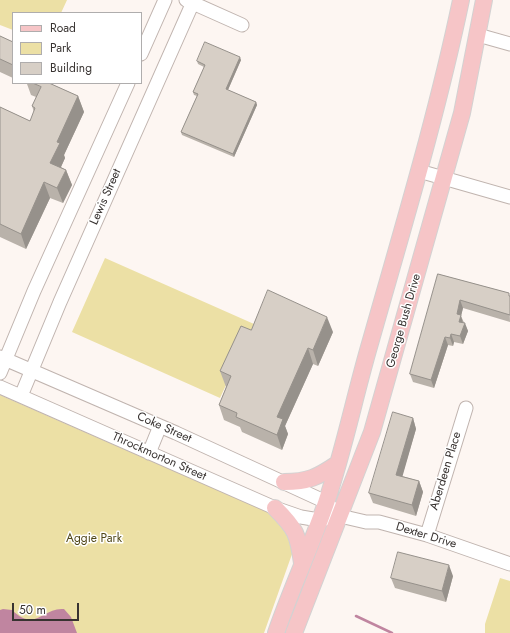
<!DOCTYPE html>
<style>
body{margin:0}
#map{position:relative;width:510px;height:633px;overflow:hidden;background:#fdf6f2;font-family:Jost,sans-serif}
canvas{display:block}
.legend{position:absolute;left:12px;top:12px;width:130px;height:72px;box-sizing:border-box;background:#fff;border:1px solid #afadad;margin:0;padding:5px 7px;list-style:none;font-size:12px;color:#383331}
.legend li{display:flex;align-items:center;gap:8px;height:20px}
.legend b{width:20px;border:1px solid #afadad}
.scale{position:absolute;left:12px;top:603px;width:67px;height:18px;box-sizing:border-box;border:2px solid #383331;border-top:0;padding-left:5px;font-size:12px;line-height:14px;white-space:nowrap;color:#383331;-webkit-text-stroke:3px #fff;paint-order:stroke}
</style>
<div id="map">
<canvas width="510" height="633"></canvas>
<ul class="legend">
<li><b style="height:5px;background:#f6c5c7"></b>Road</li>
<li><b style="height:11px;background:#ece0a5"></b>Park</li>
<li><b style="height:11px;background:#d7cfc6"></b>Building</li>
</ul>
<div class="scale">50 m</div>
</div>
<script>
const ctx = document.querySelector('canvas').getContext('2d');
ctx.lineJoin = 'round';
function fillPath(path, color) { ctx.fillStyle = color; ctx.fill(path, 'evenodd'); }
function stroke(path, color, width, dash) { ctx.strokeStyle = color; ctx.lineWidth = width; ctx.lineCap = dash ? 'butt' : 'round'; ctx.setLineDash(dash || []); ctx.stroke(path); }
function label(font, color, halo, rows, align = 'center') {
  ctx.font = font + ' Jost,sans-serif'; ctx.lineWidth = 3; ctx.setLineDash([]); ctx.textBaseline = 'middle'; ctx.strokeStyle = halo; ctx.fillStyle = color; for (const [text, x, y, turn = 0] of rows) {
    ctx.save(); ctx.translate(x, y); ctx.rotate((+turn || 0) * Math.PI / 180); ctx.textAlign = isNaN(turn) ? turn : align; if (halo) ctx.strokeText(text, 0, 0); ctx.fillText(text, 0, 0); ctx.restore();
  }
}
fillPath(new Path2D(`
 M0 0H67L61 13H13V30L0 25Z
 M105 258 254 324 220 398 72 332Z
 M0 395 272 514 297 540 264 633H0Z
 M500 578 510 581V633H485V624Z`), '#ece0a5');
fillPath(new Path2D(`
 M3 609 12 610C36 633 42 607 64 609L71 617 77 633H0V610Z`), '#c085a0');
stroke(new Path2D(`
 M356 616 392 633`), '#c085a0', 2.5);
const minor = new Path2D(`
 M186 0 242 25
 M478 35 510 44
 M141 54 165 0
 M419 171 510 197
 M0 357 176 433 326 502 333 509
 M0 373 34 291 128 83
 M0 387 275 508 301 517 319 520 340 516 366 522H379L427 535 510 564
 M21 396 60 302 194 0
 M149 453 160 426
 M427 535 466 408`);
const major = new Path2D(`
 M284 482C308 482 318 477 337 464
 M275 508C296 529 298 534 302 563
 M276 633C291 589 311 547 326 503 344 450 355 394 371 340 403 227 437 115 461 0
 M294 633 372 432 462 113 484 0`);
stroke(minor, '#c0b4af', 15);
stroke(major, '#d3d2d2', 18);
stroke(minor, '#fff', 13);
stroke(major, '#f6c5c7', 16);
fillPath(new Path2D(`
 M0 36 13 42V78L0 72Z
 M241 60 228 90 256 102 257 105 234 157 182 135 181 132 197 96 194 95 193 92 204 67 198 64 197 61Z
 M24 83H49L78 96 84 112 64 155 65 158 61 167 66 170 72 185 63 203 50 198 26 249 0 237V107L30 121 34 112 32 106 36 97 31 95 27 84Z
 M438 274 509 293 510 322 463 308 461 316 468 331 463 344 454 342 453 346 448 345 434 388 413 382 410 374Z
 M333 332 318 366 313 364 285 426 288 434 282 450 242 432 240 427 224 420 219 405 226 387 220 371Z
 M413 418 416 429 402 476 419 481 423 492 416 516 373 503 369 493Z
 M453 576 446 602 395 588 391 578Z`), '#b9b2aa');
fillPath(new Path2D(`
 M240 57 241 60 227 92 226 89Z
 M78 96 84 112 64 155 65 158 56 178 50 163 57 142Z
 M256 102 257 105 234 157 233 154Z
 M66 170 72 185 63 203 57 188Z
 M44 182 50 198 26 249 21 234Z
 M460 300 463 308 461 316 463 323 459 322 457 314Z
 M327 317 333 332 318 366 313 350Z
 M465 323 468 331 463 344 460 336Z
 M451 334 454 342 453 346 450 338Z
 M445 337 448 345 434 388 431 380Z
 M308 348 313 364 285 426 288 434 282 450 277 435V417Z
 M413 418 416 429 400 485 396 475Z
 M419 481 423 492 416 516 412 505Z
 M449 565 453 576 446 602 442 591Z`), '#96918b');
const building = new Path2D(`
 M0 36 13 42V65L0 59Z
 M205 42 240 57 226 89 256 102 233 154 181 132 198 94 193 92 205 65 197 61Z
 M33 83H49L78 96 57 142 60 143 50 163 66 170 57 188 44 182 21 234 0 224V107L30 121 35 108 32 106 41 87Z
 M438 274 509 293V296H510V315L460 300 457 314 461 315 459 322 465 323 460 336 451 334 450 338 445 337 431 380 410 374Z
 M268 290 327 317 313 350 308 348 277 417 283 419 277 435 236 417 237 413 219 405 231 376 220 371 241 326 251 330Z
 M393 412 413 418 396 475 419 481 412 505 369 493Z
 M398 552 449 565 442 591 391 578Z`);
fillPath(building, '#d7cfc6');
stroke(building, '#96918b', 1);
label('12px', '#383331', '#fff', [
 ["Lewis Street",106,197,-66],
 ["George Bush Drive",404,321,-74],
 ["Coke Street",164,428,24],
 ["Throckmorton Street",159,457,24],
 ["Aberdeen Place",446,471,-73],
 ["Dexter Drive",426,536,17]
]);
label('12px', '#514819', '#fff', [
 ["Aggie Park",94,539]
]);
</script>
